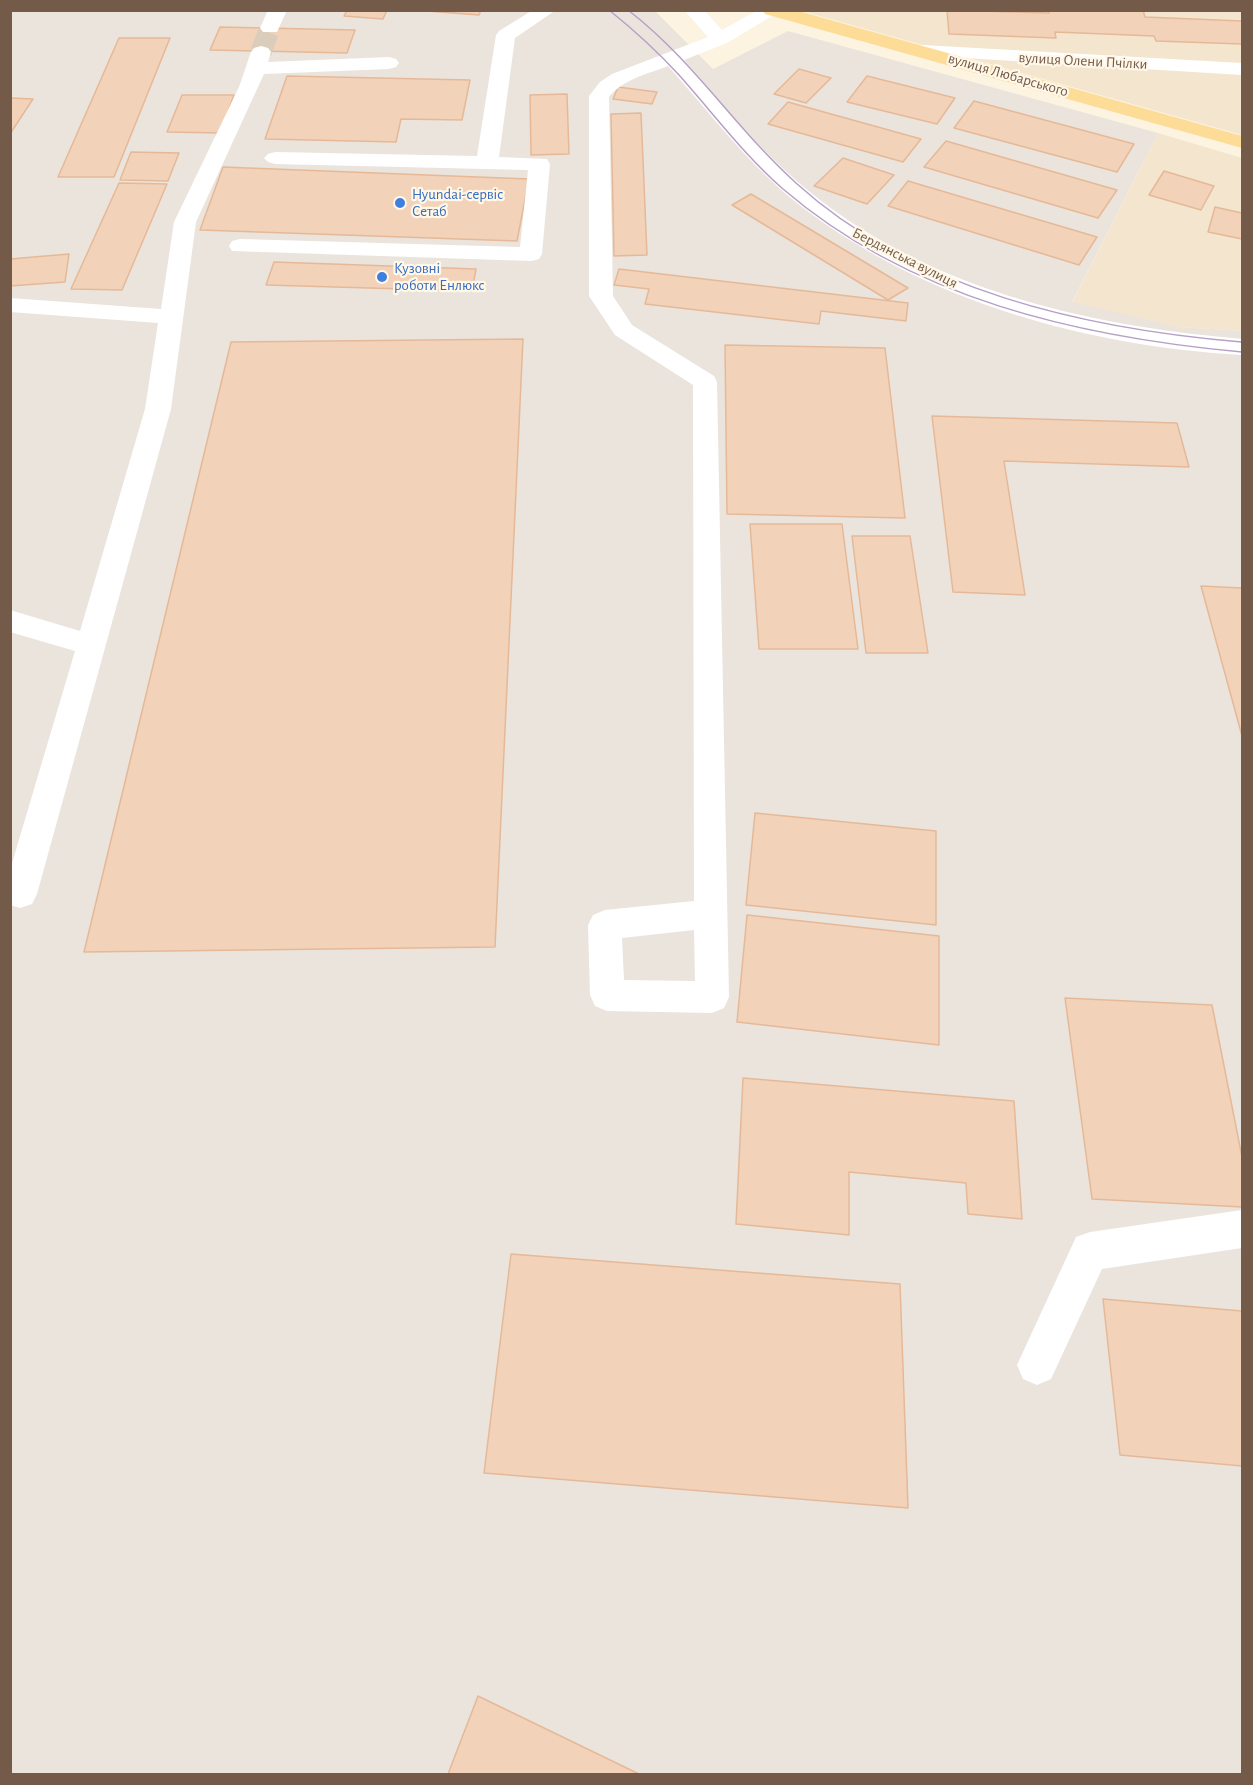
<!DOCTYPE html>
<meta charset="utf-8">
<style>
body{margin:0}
#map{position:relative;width:1253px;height:1785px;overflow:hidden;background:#fcf3e1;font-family:"Alegreya Sans",sans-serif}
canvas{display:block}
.frame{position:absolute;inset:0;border:12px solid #745a48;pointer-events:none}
</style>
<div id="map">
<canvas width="1253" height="1785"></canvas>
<div class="frame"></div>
</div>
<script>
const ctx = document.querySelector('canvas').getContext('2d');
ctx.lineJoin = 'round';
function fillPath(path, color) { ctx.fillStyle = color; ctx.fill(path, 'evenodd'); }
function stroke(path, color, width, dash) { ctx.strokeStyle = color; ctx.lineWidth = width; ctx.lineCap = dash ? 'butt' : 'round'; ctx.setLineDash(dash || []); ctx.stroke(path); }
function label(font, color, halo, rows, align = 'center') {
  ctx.font = font + ' "Alegreya Sans",sans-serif'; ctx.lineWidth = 4.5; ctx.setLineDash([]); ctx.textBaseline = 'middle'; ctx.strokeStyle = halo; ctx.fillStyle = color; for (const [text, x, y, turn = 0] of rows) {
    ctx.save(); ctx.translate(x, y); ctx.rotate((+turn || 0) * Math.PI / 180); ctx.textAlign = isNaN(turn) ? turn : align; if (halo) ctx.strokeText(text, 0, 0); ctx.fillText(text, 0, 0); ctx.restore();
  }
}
fillPath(new Path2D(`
 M802 11H1242V135L1228 131Z
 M1158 133 1242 158V331L1179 327 1072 303Z`), '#f4e5cf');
fillPath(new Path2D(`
 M11 11H655L713 69 788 31 1158 133 1072 302 1179 327 1242 331V1774H11Z`), '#ebe4dd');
const building = new Path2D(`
 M347 10H387L383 19 344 16Z
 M413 10H481L479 15Z
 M947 10 1049 13 1048 10H1143L1145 17 1242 21V44L1156 41 1154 36 1055 32 1056 38 949 34Z
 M220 27 355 30 347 53 210 50Z
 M119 38H170L114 177H58Z
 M799 69 831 78 806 103 774 94Z
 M287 76 470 80 462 120 401 119 396 142 265 139Z
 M867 76 955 98 937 124 847 102Z
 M618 87 657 92 652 104 613 99Z
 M567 94 569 154 531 155 530 95Z
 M182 95H234L220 133 167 132Z
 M10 98 33 99 10 134Z
 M974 101 1134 144 1117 172 954 128Z
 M788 102 921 139 903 162 768 124Z
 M641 113 647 255 614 256 611 114Z
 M946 141 1117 190 1098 218 924 167Z
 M131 152 179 153 168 181 120 180Z
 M843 158 894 175 867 204 814 186Z
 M223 167 529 179 517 241 200 230Z
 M1164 171 1214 186 1201 210 1149 195Z
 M908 181 1097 237 1079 265 888 206Z
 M119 183 167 184 122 290 71 289Z
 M751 194 908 288 888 300 732 205Z
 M1215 207 1242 213V239L1208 232Z
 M69 254 65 282 10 286V259Z
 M274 262 476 269 472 291 266 285Z
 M619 269 908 303 906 321 821 311 819 324 645 304 649 289 614 285Z
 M523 339 495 947 84 952 231 342Z
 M725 345 885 348 905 518 727 514Z
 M932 416 1177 423 1189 467 1004 461 1025 595 953 592Z
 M750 524H842L858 649H759Z
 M852 536H910L928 653H866Z
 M1201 586 1242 588V736Z
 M755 813 936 831V925L746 905Z
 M747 915 939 936V1045L737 1022Z
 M1065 998 1212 1005 1242 1157V1207L1092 1199Z
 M743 1078 1014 1101 1022 1219 968 1214 966 1183 849 1172V1235L736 1224Z
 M511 1254 900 1284 908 1508 484 1473Z
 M1103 1299 1242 1311V1466L1120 1455Z
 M478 1696 639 1774H448Z`);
fillPath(building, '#f2d2b8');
stroke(building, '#e5b998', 1.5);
stroke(new Path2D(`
 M261 52 270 28`), '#dacdbb', 21, [21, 10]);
fillPath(new Path2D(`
 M268 10H287L277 32H263L260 28Z
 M533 10H556L515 38 499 157 547 159 550 164 542 254 539 259 531 261 232 251 229 246 232 241 240 239 520 247 528 170 275 164 268 162 264 158 268 154 275 152 477 156 496 35 499 31Z
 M684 10H704L722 30 758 10H782L727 43 684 60C721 101 756 146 799 183 923 289 1084 325 1242 339V355C1088 346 926 302 802 207 751 168 711 114 668 66 648 74 623 79 609 97L613 296 632 325 714 376 717 382 729 997 724 1008 712 1013 607 1011 595 1006 590 995 588 925 593 915 605 910 694 901 693 385 615 335 589 296V96L600 82 612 74 708 37ZM694 930 695 981 624 980 622 938Z
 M923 45 1242 63V75L916 55 913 51 916 47Z
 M261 46 268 48 271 52 268 62 389 57 396 59 399 63 396 67 389 69 264 74 196 222 171 409 37 894 32 904 20 908 10 905V870L75 651 10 632V610L80 631 145 409 158 323 10 312V298L161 309 174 222 239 87 251 52 254 48Z
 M1242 1210V1248L1102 1269 1051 1379 1037 1385 1023 1379 1017 1365 1076 1237 1090 1232Z`), '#fff');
fillPath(new Path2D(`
 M763 10H795L1242 136V148L765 14Z`), '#fddc98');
stroke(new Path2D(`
 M609 10C634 30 657 51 679 75 713 113 744 155 783 189 911 299 1079 337 1242 352
 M628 10C694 61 735 128 796 183 915 291 1086 329 1242 342`), '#b6a0c5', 1.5);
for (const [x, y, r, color] of [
 [400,203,6,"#3f7fe0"],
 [382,277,6,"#3f7fe0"]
]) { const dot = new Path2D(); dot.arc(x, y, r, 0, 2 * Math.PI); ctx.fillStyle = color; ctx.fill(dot); stroke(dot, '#fff7e8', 2); }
label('15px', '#745a48', '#fff7e8', [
 ["вулиця Олени Пчілки",1083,61,3],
 ["вулиця Любарського",1008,75,16],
 ["Бердянська вулиця",905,258,27]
]);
label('15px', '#366cbe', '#fff7e8', [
 ["Hyundai-сервіс",412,194],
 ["Сетаб",412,211],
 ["Кузовні",394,268],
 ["роботи Енлюкс",394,285]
], 'left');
</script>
